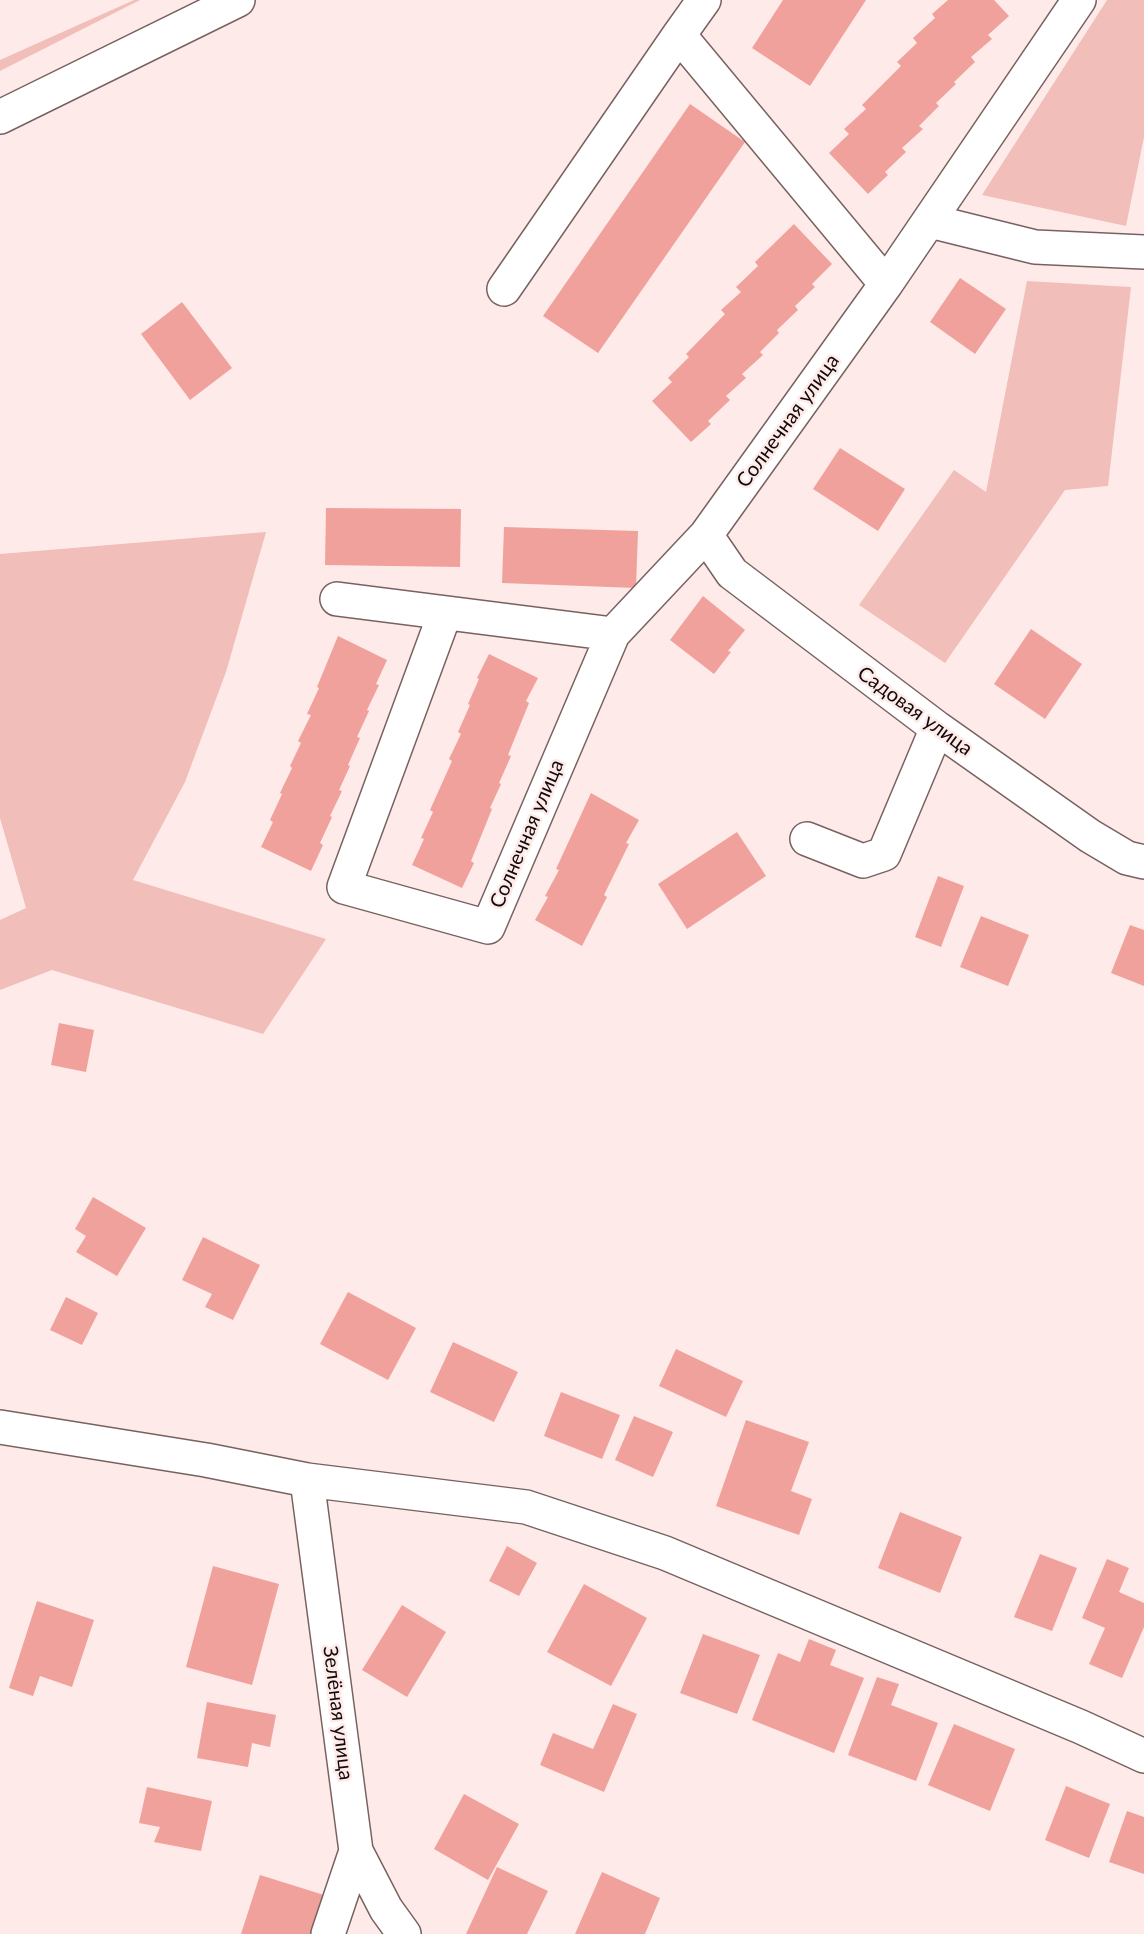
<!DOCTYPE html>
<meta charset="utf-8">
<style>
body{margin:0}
canvas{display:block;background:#feeae8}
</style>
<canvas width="1144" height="1934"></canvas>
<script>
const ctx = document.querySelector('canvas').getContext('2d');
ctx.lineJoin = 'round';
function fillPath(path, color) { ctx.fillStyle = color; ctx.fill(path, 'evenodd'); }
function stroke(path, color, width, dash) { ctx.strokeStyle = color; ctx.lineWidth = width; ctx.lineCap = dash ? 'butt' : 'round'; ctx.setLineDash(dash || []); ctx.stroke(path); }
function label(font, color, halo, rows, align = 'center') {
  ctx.font = font + ' Lato,sans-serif'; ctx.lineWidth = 5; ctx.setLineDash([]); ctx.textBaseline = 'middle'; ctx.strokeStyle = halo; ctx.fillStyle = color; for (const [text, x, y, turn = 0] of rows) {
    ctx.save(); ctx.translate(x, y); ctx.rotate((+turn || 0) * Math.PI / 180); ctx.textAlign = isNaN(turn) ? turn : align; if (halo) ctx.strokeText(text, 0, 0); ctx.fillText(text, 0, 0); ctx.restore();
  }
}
fillPath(new Path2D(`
 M134 0H140L0 71V60Z
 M1107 0H1144V137L1126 226 982 195Z
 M1027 281 1131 287 1108 486 1065 490 945 663 859 605 954 470 986 492Z
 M266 532 226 672 185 782 133 880 326 939 263 1034 52 970 0 990V920L26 908 0 818V554Z`), '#f1beb9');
fillPath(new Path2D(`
 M783 0H866L810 86 752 48Z
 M948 0H994L1009 16 988 35 992 39 971 57 975 62 954 82 956 84 936 103 939 106 919 126 923 129 902 148 906 152 885 172 888 175 868 194 829 153 849 134 844 129 866 109 862 105 901 66 897 62 917 43 913 38 935 18 932 14Z
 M690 104 745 142 598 353 543 316Z
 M794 224 832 264 812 284 815 287 795 306 798 310 777 330 779 333 760 352 763 355 742 374 746 378 726 396 730 400 708 421 711 424 691 442 652 401 672 382 668 378 689 357 686 354 725 314 721 310 741 292 736 287 758 266 755 262Z
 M960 278 1006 309 975 354 930 322Z
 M182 302 232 368 190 400 141 334Z
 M840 448 905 489 878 531 813 489Z
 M326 508 461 509 460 567 325 565Z
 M504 527 638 531 636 588 502 583Z
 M703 596 745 630 728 651 731 652 714 674 670 640Z
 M1031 629 1082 664 1045 719 994 684Z
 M338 636 387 660 376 684 379 685 367 710 369 711 357 737 360 738 348 765 350 766 339 790 342 791 330 816 332 817 320 843 323 845 311 871 261 847 273 822 270 820 282 794 280 793 292 768 290 766 301 743 298 741 311 715 307 714 319 688 317 687Z
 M489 654 538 678 526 701 529 703 508 755 511 756 499 783 501 784 490 808 492 809 471 861 474 863 462 888 412 865 424 839 421 838 433 812 430 810 452 761 449 759 461 734 458 732 470 705 468 704 479 679 477 678Z
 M591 793 639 820 626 843 629 844 604 895 607 897 582 946 535 920 548 897 545 896 559 870 556 869Z
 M737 832 766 876 687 929 658 884Z
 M938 876 964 886 941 947 915 937Z
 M981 916 1029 935 1008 986 960 967Z
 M1130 925 1144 930V986L1111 973Z
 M59 1023 94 1030 86 1072 51 1065Z
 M93 1197 146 1228 117 1276 76 1252 86 1236 75 1229Z
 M203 1237 260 1265 233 1320 205 1307 212 1294 182 1280Z
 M348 1292 416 1328 388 1380 320 1344Z
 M66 1297 98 1313 82 1345 50 1330Z
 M453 1342 518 1372 494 1422 430 1392Z
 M676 1349 743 1381 726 1417 659 1386Z
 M561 1392 620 1415 602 1459 544 1436Z
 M634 1416 673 1432 653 1477 615 1460Z
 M746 1420 809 1442 791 1491 812 1499 799 1535 716 1506Z
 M900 1512 962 1537 940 1593 878 1568Z
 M507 1546 537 1563 519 1596 489 1581Z
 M1040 1554 1077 1568 1052 1631 1014 1617Z
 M1107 1559 1129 1568 1119 1592 1144 1603V1627L1122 1678 1089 1664 1105 1628 1082 1618Z
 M213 1566 279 1584 252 1685 186 1667Z
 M584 1584 647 1618 611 1686 547 1652Z
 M37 1601 94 1620 72 1687 40 1676 33 1696 9 1688Z
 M402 1605 446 1632 407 1697 362 1670Z
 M703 1634 760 1655 737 1714 680 1693Z
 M809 1639 836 1650 830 1665 864 1678 834 1753 752 1720 778 1653 800 1662Z
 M877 1677 899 1684 891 1705 938 1723 916 1781 848 1755Z
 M207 1702 276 1715 270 1747 252 1743 248 1767 197 1758Z
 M613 1704 637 1714 604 1792 540 1765 553 1733 593 1749Z
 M954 1724 1015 1749 990 1811 928 1785Z
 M1066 1786 1110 1804 1089 1858 1045 1840Z
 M147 1787 212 1801 201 1851 154 1842 160 1827 139 1823Z
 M464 1794 519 1824 488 1880 434 1849Z
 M1127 1811 1144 1817V1874L1109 1862Z
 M497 1867 548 1891 527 1934H466Z
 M602 1872 660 1898 645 1934H575Z
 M260 1875 324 1895 312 1934H241Z`), '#f1a19b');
const minor = new Path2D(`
 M704 0 679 35 886 284
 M0 117 238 0
 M930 221 1035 247 1144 252
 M504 289 679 35
 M706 535 732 573 937 728 1090 836 1127 858 1144 862
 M337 599 613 634 706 535 886 284 1079 0
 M445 613 344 887 488 927 613 634
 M807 839 863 861 884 854 937 728
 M0 1427 206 1460 307 1480 526 1507 665 1553 1081 1727 1144 1756
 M307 1480 356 1851 386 1909 404 1934
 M328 1934 356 1851`);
stroke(minor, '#786260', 36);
stroke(minor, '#fff', 33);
label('20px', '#110909', '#feeae8', [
 ["Солнечная улица",788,421,-54],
 ["Садовая улица",915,711,36],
 ["Солнечная улица",527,834,-67],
 ["Зелёная улица",338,1713,83]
]);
</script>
